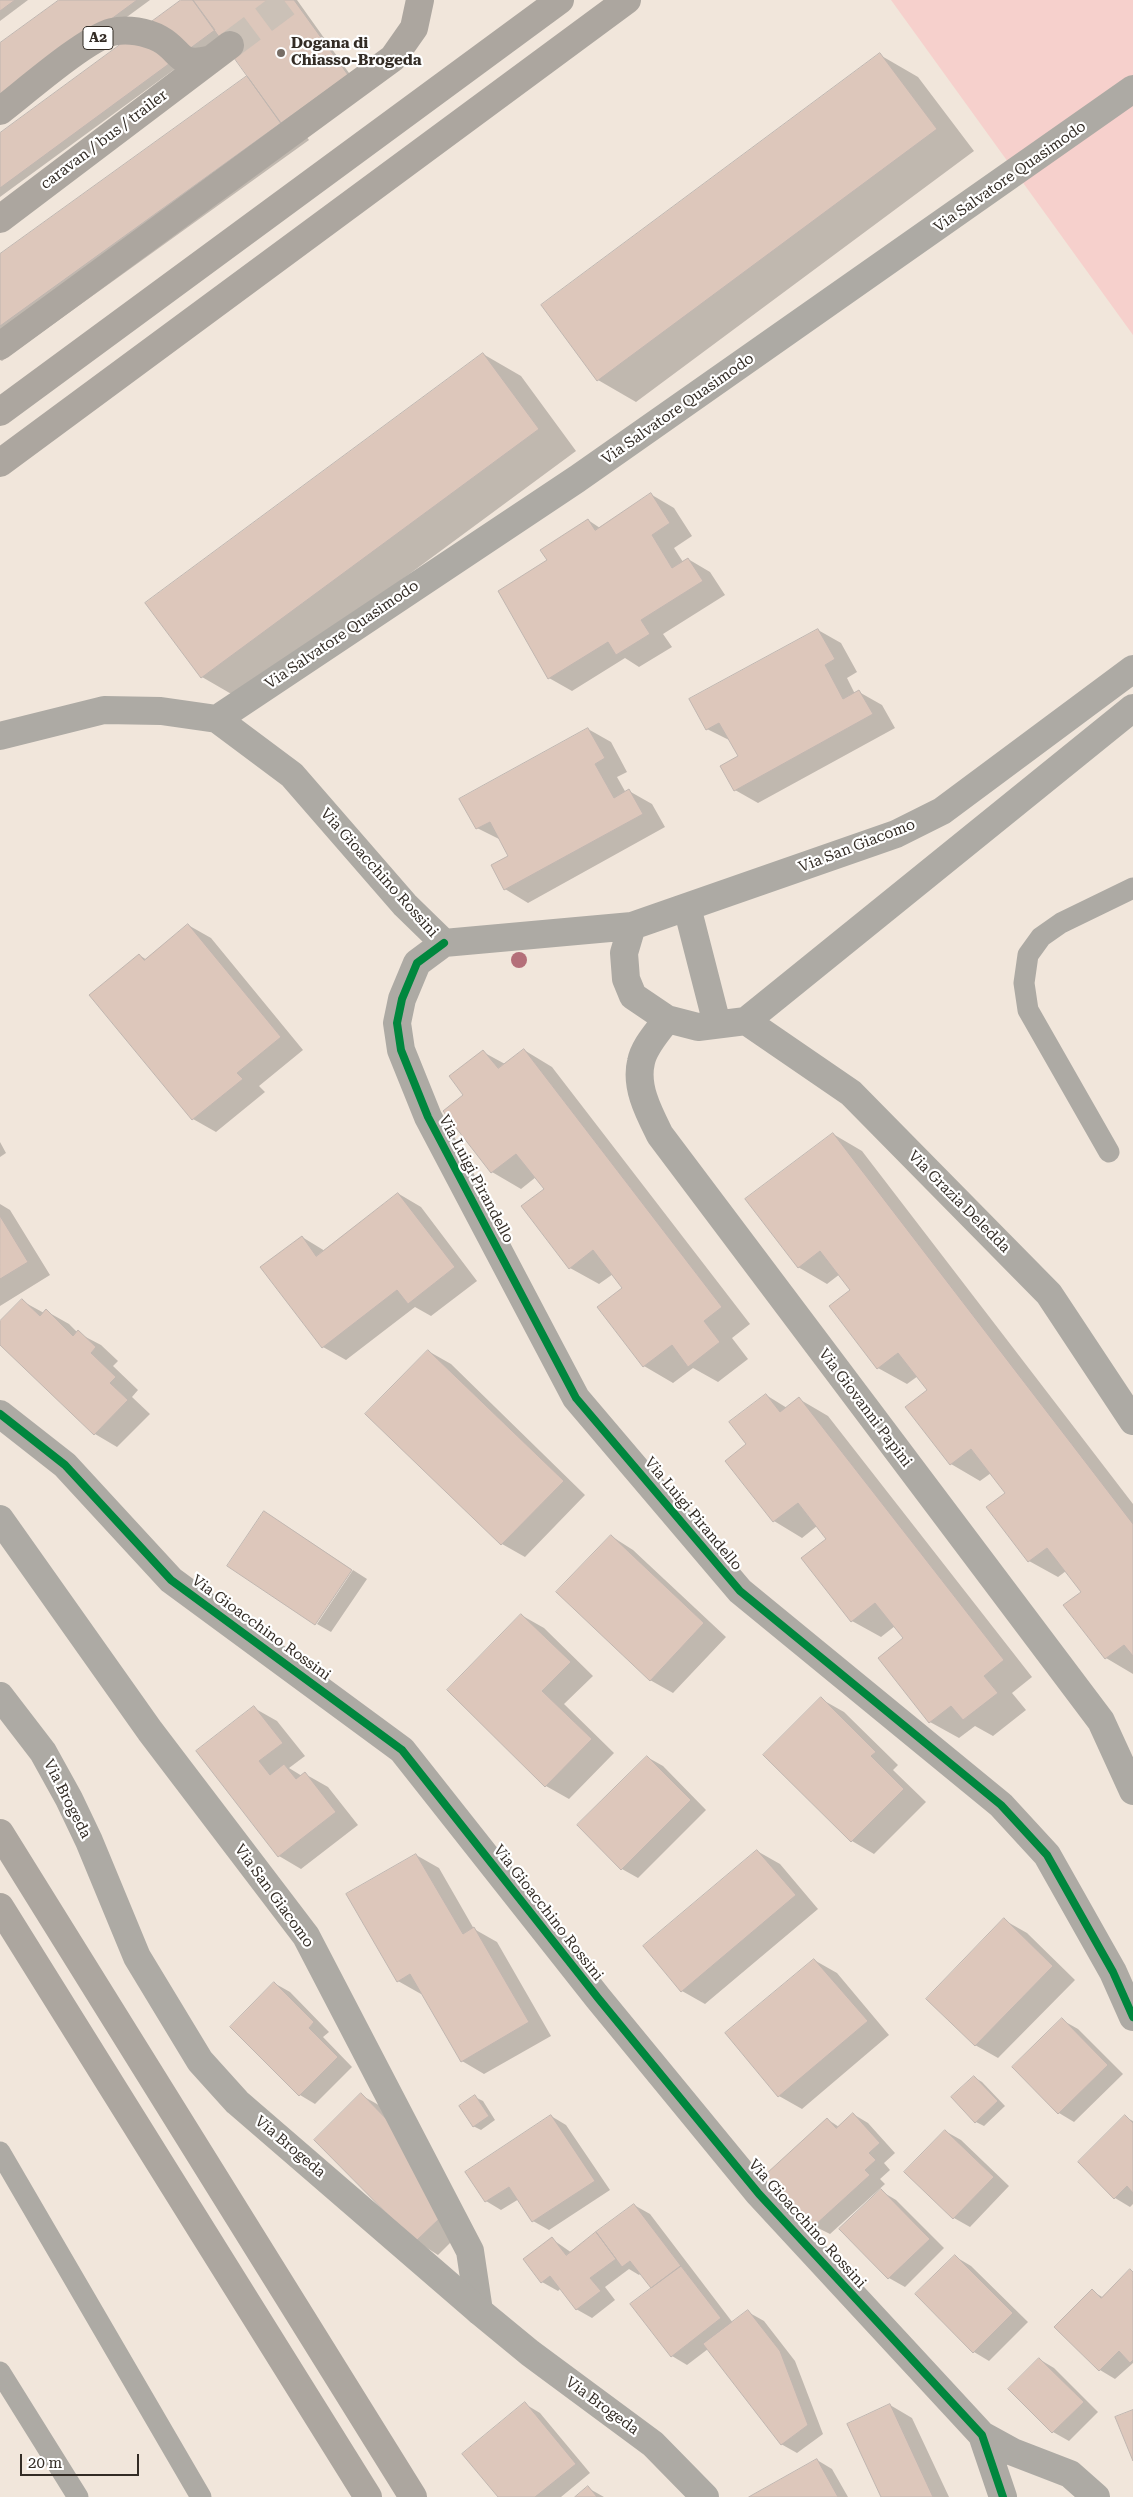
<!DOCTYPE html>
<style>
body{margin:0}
#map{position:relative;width:1133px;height:2497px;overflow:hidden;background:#f1e6db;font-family:"Roboto Serif",serif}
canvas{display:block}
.scale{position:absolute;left:20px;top:2454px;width:119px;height:22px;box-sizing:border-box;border:2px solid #332c25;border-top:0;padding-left:6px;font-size:15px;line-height:18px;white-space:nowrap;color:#332c25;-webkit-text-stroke:4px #fff;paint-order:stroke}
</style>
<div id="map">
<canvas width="1133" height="2497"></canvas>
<div class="scale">20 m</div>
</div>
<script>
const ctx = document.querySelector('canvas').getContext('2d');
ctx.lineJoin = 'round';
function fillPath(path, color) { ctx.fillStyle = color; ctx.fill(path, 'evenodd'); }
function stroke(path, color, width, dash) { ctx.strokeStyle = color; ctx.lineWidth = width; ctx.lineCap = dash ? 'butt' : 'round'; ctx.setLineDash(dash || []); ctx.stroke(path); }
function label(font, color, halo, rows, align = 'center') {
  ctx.font = font + ' "Roboto Serif",serif'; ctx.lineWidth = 4.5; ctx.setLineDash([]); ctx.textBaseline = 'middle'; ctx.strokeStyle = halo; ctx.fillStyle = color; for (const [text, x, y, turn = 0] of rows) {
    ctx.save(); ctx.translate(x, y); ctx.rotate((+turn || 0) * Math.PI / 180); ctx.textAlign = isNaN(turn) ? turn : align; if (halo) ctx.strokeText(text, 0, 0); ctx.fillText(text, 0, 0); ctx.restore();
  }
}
fillPath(new Path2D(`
 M891 0H1133V335Z`), '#f6d0cc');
fillPath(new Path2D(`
 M0 0H28L0 21Z
 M61 0H150L0 110V45Z
 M183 0H297L354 80 296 122 309 140 2 361 0 360V255L247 77 252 80 220 36 0 197V134Z
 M880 55 918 77 974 151 636 402 598 380Z
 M483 354 521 376 576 451 240 699 202 677Z
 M652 495 674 508 692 536 674 548 683 562 688 559 710 572 725 595 663 634 672 647 639 667 625 658 572 691 549 678 499 592 548 560 588 520 600 528Z
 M818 630 841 643 857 672 847 678 855 694 859 692 882 705 895 728 758 803 735 790 739 757 731 741 707 729Z
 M588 729 611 742 627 772 617 777 626 793 629 791 652 804 665 827 528 903 505 889 492 866 510 857 501 840 477 828Z
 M188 925 211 938 303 1050 259 1086 265 1092 216 1132 193 1119 90 995 139 955 147 960Z
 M524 1050 552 1067 750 1324 732 1338 748 1359 718 1382 693 1368 673 1383 644 1366 599 1307 623 1288 613 1274 599 1284 570 1268 545 1190 536 1177 521 1189 492 1172 465 1095 483 1052 505 1064Z
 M833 1134 862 1151 1133 1504V1674L1106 1658 1083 1592 1066 1571 1058 1577 1029 1561 1006 1493 991 1473 980 1481 951 1464 929 1391 918 1376 907 1384 878 1368 852 1290 840 1274 827 1284 798 1267Z
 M0 1142 6 1153 0 1157Z
 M399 1194 421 1207 477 1281 431 1316 415 1307 346 1360 323 1347 302 1237 325 1251Z
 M0 1204 10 1210 50 1275 0 1306Z
 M22 1301 44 1313 46 1311 69 1324 78 1333 101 1345 118 1361 113 1366 138 1390 132 1397 150 1414 117 1447 95 1434 0 1344V1323Z
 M428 1351 451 1364 585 1495 525 1557 502 1544 367 1414Z
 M766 1395 787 1408 799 1399 828 1416 1032 1677 1012 1693 1026 1710 993 1736 975 1726 959 1738 930 1722 905 1638 895 1626 881 1637 852 1621 828 1539 817 1526 802 1538 774 1521 748 1445Z
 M280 1522 351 1569 315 1623Z
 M611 1536 633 1550 726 1637 673 1693 650 1680Z
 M353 1570 367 1579 331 1632 317 1624Z
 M521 1615 544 1628 593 1676 564 1704 614 1753 569 1799 546 1786Z
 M821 1699 844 1712 898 1765 893 1770 926 1802 874 1854 852 1841Z
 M254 1708 277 1721 305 1756 289 1768 302 1776 305 1774 328 1787 358 1825 301 1869 279 1856 197 1752Z
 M647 1757 663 1766 706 1810 638 1878 622 1869Z
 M757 1851 780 1864 818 1909 705 2004 682 1991Z
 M416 1855 439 1868 474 1929 497 1942 551 2036 484 2074 462 2061 423 1993 421 1994 398 1981Z
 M1004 1920 1027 1933 1075 1980 998 2058 975 2045Z
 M814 1960 837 1973 889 2035 802 2109 779 2096Z
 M274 1983 290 1992 329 2032 323 2037 352 2067 315 2104 300 2095Z
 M1062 2020 1078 2029 1123 2074 1074 2122 1059 2113Z
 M974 2077 982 2082 1005 2106 984 2126 976 2122Z
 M361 2095 384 2108 463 2230 438 2255 416 2241Z
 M475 2097 483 2101 495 2120 481 2130 473 2126Z
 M853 2114 868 2123 895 2153 884 2163 890 2170 880 2179 885 2184 830 2234 814 2226 827 2119 839 2127Z
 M551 2116 566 2125 610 2190 549 2230 533 2221 519 2199 501 2210 486 2201Z
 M1125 2117 1133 2121V2204L1130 2207 1115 2198Z
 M945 2131 961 2140 1009 2186 970 2227 954 2218Z
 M881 2191 896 2200 944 2248 905 2287 889 2278 841 2229Z
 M634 2205 650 2214 733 2323 748 2312 764 2321 795 2361 823 2434 797 2453 781 2444 708 2349 687 2365 672 2356 652 2289 641 2273 639 2275 629 2269 605 2287 615 2300 592 2318 576 2309 561 2288 558 2291 542 2282 552 2239 572 2253Z
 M956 2257 971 2266 1028 2322 989 2361 974 2352Z
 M1133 2273V2363L1115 2379 1100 2370 1056 2327 1092 2291 1104 2298Z
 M1039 2359 1054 2368 1098 2412 1069 2441 1053 2432 1010 2389Z
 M525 2404 540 2413 590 2473 561 2497H500Z
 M890 2405 912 2418 949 2497H882Z
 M817 2460 832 2469 848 2497H752Z
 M588 2488 604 2497H577Z`), '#0003');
const building = new Path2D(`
 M0 0H15L0 11Z
 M59 0H137L0 101V43Z
 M181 0H193L215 30 0 188V133Z
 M193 0H294L348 75 281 123Z
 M880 53 937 129 597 381 541 305Z
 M247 76 281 123 0 326V254Z
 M483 353 539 429 201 678 145 603Z
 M651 493 670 523 652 535 672 568 688 558 703 581 641 620 650 634 616 655 608 642 548 679 498 591 547 560 540 550 588 519 595 530Z
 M818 629 835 659 825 665 843 699 859 690 873 714 734 791 720 766 738 756 719 723 706 730 689 699Z
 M588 728 605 758 595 764 614 798 629 789 643 814 504 890 491 865 508 856 490 822 476 829 459 799Z
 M188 924 281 1037 237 1073 243 1079 192 1120 89 995 139 954 144 960Z
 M524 1049 722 1307 704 1321 720 1342 688 1367 672 1345 643 1367 597 1307 622 1288 593 1250 569 1269 521 1206 544 1189 516 1154 491 1173 443 1111 463 1095 449 1076 483 1050 498 1068Z
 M833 1133 1133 1524V1656L1124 1645 1105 1659 1063 1605 1081 1592 1047 1548 1028 1562 986 1507 1005 1493 971 1449 950 1465 905 1407 927 1390 898 1353 877 1369 829 1306 850 1290 820 1251 798 1268 745 1199Z
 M398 1193 455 1267 408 1304 397 1290 322 1348 260 1267 302 1236 316 1256Z
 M0 1216 28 1262 0 1279Z
 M22 1299 40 1316 46 1309 73 1336 78 1330 96 1347 91 1353 116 1377 110 1383 128 1400 94 1435 0 1345V1321Z
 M428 1350 564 1481 501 1545 365 1414Z
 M766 1394 780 1412 799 1397 1004 1660 984 1676 998 1693 963 1720 951 1706 929 1723 878 1658 903 1638 875 1603 851 1622 801 1558 826 1539 798 1503 773 1522 725 1461 746 1444 729 1422Z
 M264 1511 352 1570 315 1625 227 1566Z
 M611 1535 704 1623 650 1681 556 1592Z
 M521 1614 571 1662 542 1691 592 1739 545 1787 447 1690Z
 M821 1697 876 1752 871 1756 904 1789 851 1842 763 1755Z
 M254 1706 283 1743 259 1761 270 1775 284 1764 296 1779 305 1772 336 1812 278 1857 196 1751Z
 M647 1756 691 1800 621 1870 577 1825Z
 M757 1850 796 1895 681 1992 643 1946Z
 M416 1854 463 1934 474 1927 529 2022 461 2062 410 1974 397 1982 346 1894Z
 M1004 1918 1053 1966 975 2046 926 1999Z
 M814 1959 868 2021 778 2097 725 2033Z
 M274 1982 314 2022 309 2028 338 2057 299 2096 230 2027Z
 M1062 2018 1108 2065 1058 2114 1012 2067Z
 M974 2076 998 2101 975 2123 951 2097Z
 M361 2093 399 2132 441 2217 415 2242 314 2140Z
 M475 2095 489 2116 473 2127 459 2106Z
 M853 2113 880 2143 869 2153 876 2160 865 2170 870 2175 814 2226 766 2174 827 2118 836 2128Z
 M551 2115 595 2181 532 2222 509 2187 485 2202 465 2172Z
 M1125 2115 1133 2123V2193L1127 2186 1114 2199 1078 2162Z
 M945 2130 994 2177 953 2219 904 2172Z
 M881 2189 930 2239 888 2279 839 2229Z
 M634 2204 681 2266 651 2288 630 2261 622 2267 596 2232Z
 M596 2232 616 2259 590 2278 601 2291 576 2310 550 2276 541 2283 523 2259 552 2237 566 2255Z
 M955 2255 1013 2313 973 2353 915 2294Z
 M681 2266 721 2318 671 2357 630 2304Z
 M1130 2269 1133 2272V2360L1130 2363 1119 2351 1099 2371 1054 2327 1092 2289 1101 2298Z
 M748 2310 780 2351 808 2425 781 2445 703 2344Z
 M1039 2358 1084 2402 1052 2433 1008 2389Z
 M525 2402 576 2464 535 2497H498L462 2454Z
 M890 2404 933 2497H881L847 2424Z
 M1133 2410V2461L1115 2417Z
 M817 2459 838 2497H749Z
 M588 2486 597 2497H575Z`);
fillPath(building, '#ddc7bb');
stroke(building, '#c0b6b0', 1);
stroke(new Path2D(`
 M230 45 290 0`), '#cbc1b7', 28, [28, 14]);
stroke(new Path2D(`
 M1109 1152 1028 1010 1024 983 1028 955 1041 937 1061 923 1133 888
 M0 2152 201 2497
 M0 2372 78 2497`), '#adaaa4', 21);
stroke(new Path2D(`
 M217 719 577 479 1133 89
 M0 736 104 710 161 711 217 719 292 775 405 905 444 943 632 926
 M687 907 717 1024
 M444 943 417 963 402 999 397 1023 401 1050 428 1117 576 1398 740 1591 1001 1805 1047 1855 1113 1972 1133 2017
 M667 1019C658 1032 644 1046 641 1062 635 1087 649 1113 660 1135L1101 1721 1133 1791
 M746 1021 698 1027 667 1019 633 996 626 979 624 953 632 926 896 834 942 811 1133 669
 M746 1021 851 1093 1049 1294 1133 1421
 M746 1021 1133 708
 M0 1414 65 1465 171 1580 402 1750 598 1998 759 2194 982 2435 1003 2497
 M0 1519 150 1731 306 1936 470 2251 479 2311
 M982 2435 1013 2452 1070 2474 1096 2497`), '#adaaa4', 28);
stroke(new Path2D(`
 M0 1696 43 1752 69 1799 89 1841 137 1957 200 2061 237 2102 479 2311 530 2353 653 2444 705 2497`), '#adaaa4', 28);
stroke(new Path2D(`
 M0 111C25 92 85 39 112 32 127 28 147 32 160 39 182 51 177 67 208 60
 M0 219 230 45
 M0 346 393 58 414 28 420 0
 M0 412 560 0
 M0 463 627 0
 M0 1833 413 2497
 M0 1907 368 2497`), '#aca69f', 28);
stroke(new Path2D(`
 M444 943 417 963 402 999 397 1023 401 1050 428 1117 576 1398 740 1591 1001 1805 1047 1855 1113 1972 1133 2017
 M0 1414 65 1465 171 1580 402 1750 598 1998 759 2194 982 2435 1003 2497`), '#00873e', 8);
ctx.fillStyle = '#b46f79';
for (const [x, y] of [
 [519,960]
]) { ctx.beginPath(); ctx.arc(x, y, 8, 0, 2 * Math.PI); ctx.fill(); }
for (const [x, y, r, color] of [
 [281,53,5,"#766d65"]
]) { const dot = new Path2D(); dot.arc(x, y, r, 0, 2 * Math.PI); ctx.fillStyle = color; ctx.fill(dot); stroke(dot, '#fff', 2); }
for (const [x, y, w] of [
 [98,38,30]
]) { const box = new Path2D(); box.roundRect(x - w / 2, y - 11.5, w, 23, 4); ctx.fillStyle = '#fff'; ctx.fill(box); stroke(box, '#332c25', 1); }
label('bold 14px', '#332c25', null, [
 ["A2",98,38]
]);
label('bold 15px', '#332c25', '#fff', [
 ["Dogana di",291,44],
 ["Chiasso-Brogeda",291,61]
], 'left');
label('15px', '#332c25', '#fff', [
 ["caravan / bus / trailer",104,140,-37],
 ["Via Salvatore Quasimodo",1010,177,-35],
 ["Via Salvatore Quasimodo",678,409,-35],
 ["Via Salvatore Quasimodo",342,635,-34],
 ["Via San Giacomo",857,846,-21],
 ["Via Gioacchino Rossini",379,873,48],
 ["Via Luigi Pirandello",476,1179,62],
 ["Via Grazia Deledda",959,1202,45],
 ["Via Giovanni Papini",865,1408,53],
 ["Via Luigi Pirandello",693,1514,50],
 ["Via Gioacchino Rossini",261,1628,36],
 ["Via Brogeda",67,1799,63],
 ["Via San Giacomo",274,1896,54],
 ["Via Gioacchino Rossini",548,1913,52],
 ["Via Brogeda",290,2147,40],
 ["Via Gioacchino Rossini",807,2224,48],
 ["Via Brogeda",602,2406,36]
]);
</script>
